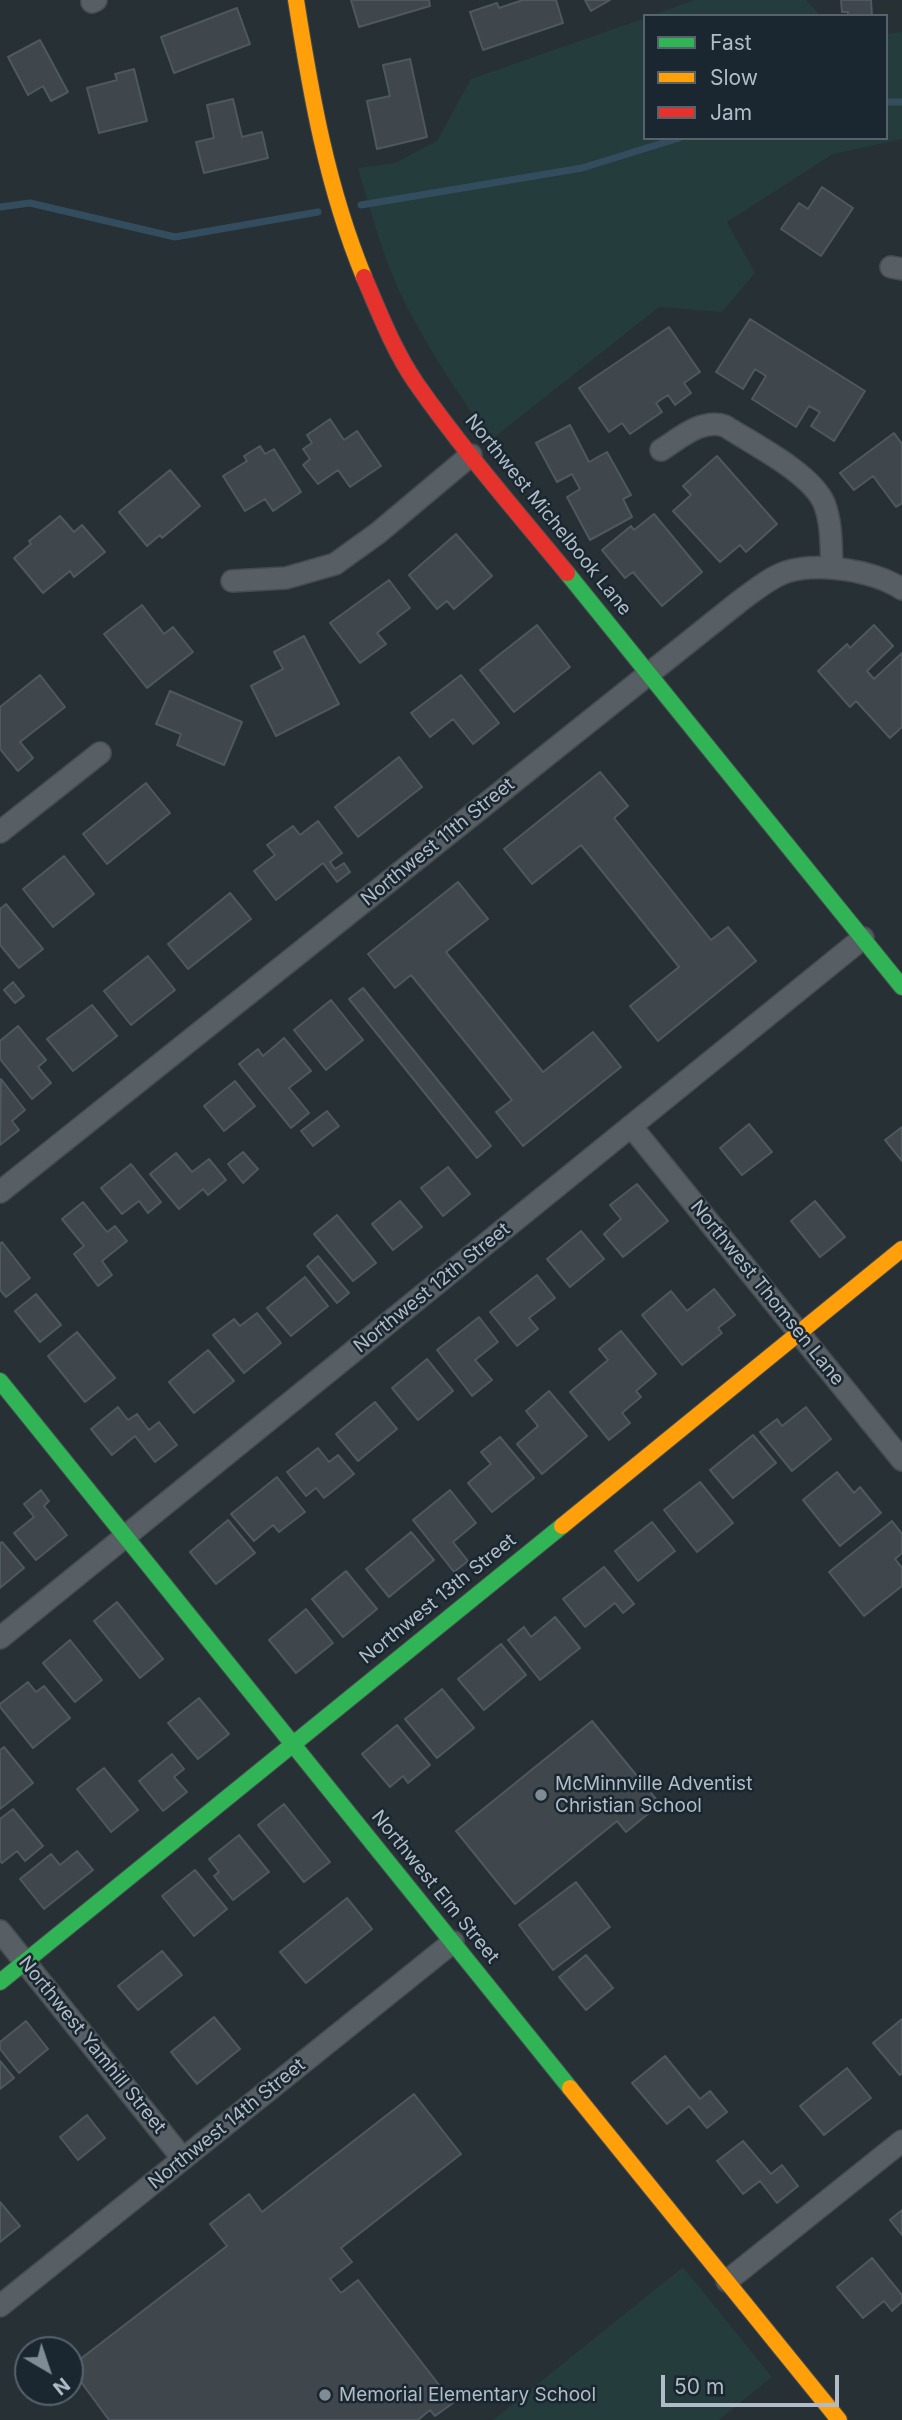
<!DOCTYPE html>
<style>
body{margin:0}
#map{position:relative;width:902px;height:2420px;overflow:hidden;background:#273035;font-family:Inter,sans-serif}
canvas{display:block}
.legend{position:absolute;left:643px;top:14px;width:245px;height:126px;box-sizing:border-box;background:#1a2730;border:2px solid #56636d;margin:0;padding:9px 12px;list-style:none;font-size:21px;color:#b0bdc8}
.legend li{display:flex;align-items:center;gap:14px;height:35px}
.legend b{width:35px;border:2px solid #56636d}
.north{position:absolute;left:14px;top:2336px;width:70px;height:70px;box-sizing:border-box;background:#1a2730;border:2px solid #56636d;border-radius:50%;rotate:141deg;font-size:19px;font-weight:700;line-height:28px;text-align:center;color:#b0bdc8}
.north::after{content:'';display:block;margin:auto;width:24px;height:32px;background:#808c95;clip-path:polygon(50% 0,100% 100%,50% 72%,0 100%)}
.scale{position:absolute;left:661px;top:2375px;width:178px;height:32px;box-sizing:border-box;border:4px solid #b0bdc8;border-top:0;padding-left:9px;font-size:21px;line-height:24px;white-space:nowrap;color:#b0bdc8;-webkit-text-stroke:5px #1a2730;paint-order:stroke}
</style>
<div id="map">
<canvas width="902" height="2420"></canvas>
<ul class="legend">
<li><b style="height:9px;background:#30b455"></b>Fast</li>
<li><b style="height:9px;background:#ff9f0a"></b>Slow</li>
<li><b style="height:9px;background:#e5322d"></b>Jam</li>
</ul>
<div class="north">N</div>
<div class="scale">50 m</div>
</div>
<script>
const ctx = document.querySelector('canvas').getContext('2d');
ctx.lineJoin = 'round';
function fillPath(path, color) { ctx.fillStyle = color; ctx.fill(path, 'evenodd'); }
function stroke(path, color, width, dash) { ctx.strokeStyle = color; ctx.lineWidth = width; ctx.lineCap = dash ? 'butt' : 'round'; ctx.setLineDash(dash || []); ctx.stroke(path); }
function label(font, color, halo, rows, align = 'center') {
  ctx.font = font + ' Inter,sans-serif'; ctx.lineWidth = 5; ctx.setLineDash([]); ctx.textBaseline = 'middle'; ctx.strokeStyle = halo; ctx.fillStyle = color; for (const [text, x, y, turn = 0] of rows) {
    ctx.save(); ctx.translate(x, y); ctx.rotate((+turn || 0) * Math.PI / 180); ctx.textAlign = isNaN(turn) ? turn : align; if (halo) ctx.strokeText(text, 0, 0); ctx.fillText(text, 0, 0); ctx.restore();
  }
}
fillPath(new Path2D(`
 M694 0H806L821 16H650Z
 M645 18V138H886V34L902 32V139L833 154 727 222 755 273 722 312 659 307 491 440C461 398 432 355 408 309 385 265 372 216 358 168L395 163 437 141 471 79Z
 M683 2267 772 2377 719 2420H493Z`), '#243c3b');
stroke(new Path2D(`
 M886 102H902
 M361 205 582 168 679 138
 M0 207 30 203 175 237 318 212`), '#334d5f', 7);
const building = new Path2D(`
 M351 0H429L430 6 359 27Z
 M523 0H556L563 23 483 50 470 12 497 3 499 8Z
 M585 0H610L591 11Z
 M841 0H871L872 16H848V12H842Z
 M237 8 250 44 174 73 161 37Z
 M40 40 68 92 51 101 43 86 28 95 8 57Z
 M410 59 427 137 377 149 367 101 390 96 383 65Z
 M134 69 147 121 99 133 87 88 117 80 115 74Z
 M233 99 242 137 262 132 268 158 204 173 196 142 214 138 207 105Z
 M822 187 853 208 821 256 781 229 799 203 808 209Z
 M750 319 865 391 834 441 811 426 820 412 809 406 796 427 752 399 766 376 755 369 743 389 716 372Z
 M669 327 700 372 684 383 691 393 675 405 668 395 656 403 662 412 630 434 622 423 609 432 579 388Z
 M330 419 344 440 357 431 381 466 350 487 338 470 318 484 303 465 310 459 303 449 312 443 307 435Z
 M570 425 589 462 607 452 631 495 623 499 632 517 590 540 567 497 580 489 572 474 557 482 536 443Z
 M894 433 902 444V503L896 507 873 476 854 490 840 473Z
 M260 446 265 454 274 449 301 492 273 511 265 499 245 511 223 476 247 461 244 456Z
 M717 456 777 524 746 552 740 545 720 562 673 511 691 495 683 486Z
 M170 470 200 506 162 538 160 535 147 546 119 512Z
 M654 514 702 572 662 606 633 572 625 578 602 550 631 526 634 530Z
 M60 516 74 532 82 525 105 552 74 577 70 571 43 593 14 558 31 544 29 541Z
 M456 534 492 576 454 609 447 601 437 609 409 575Z
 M389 580 410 608 377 633 386 644 360 663 330 623Z
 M142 605 164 634 173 627 193 652 147 688 104 634Z
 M537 625 570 667 514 712 480 670Z
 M874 625 893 646 867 671 874 679 902 653V727L890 738 856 701 850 707 818 671 847 644 850 648Z
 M304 636 339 704 276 736 251 686 283 669 274 652Z
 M40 675 65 707 20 742 33 758 18 771 0 749V707Z
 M461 675 499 723 473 744 453 719 430 737 411 713Z
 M170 691 242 722 224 765 177 745 181 734 156 724Z
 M399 757 422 787 358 837 335 807Z
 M600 772 628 806 614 818 711 940 728 927 756 961 658 1041 630 1006 679 967 581 845 532 884 504 849Z
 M146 783 170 813 107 864 83 834Z
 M318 821 342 853 330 862 335 869 344 863 350 872 337 882 323 863 276 900 254 871 275 855 267 845 293 826 300 835Z
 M64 856 94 894 53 927 23 889Z
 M458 882 488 919 446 952 543 1072 593 1032 621 1067 523 1146 496 1112 512 1100 411 975 395 988 368 954Z
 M230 893 251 919 188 969 168 944Z
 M6 904 43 949 19 968 0 945V909Z
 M148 956 175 990 131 1025 104 991Z
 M13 982 24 996 15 1003 4 990Z
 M363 988 491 1146 477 1158 349 999Z
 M331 1000 363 1040 326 1070 294 1030Z
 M92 1005 117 1036 73 1071 47 1039Z
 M18 1026 46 1060 38 1067 51 1083 32 1099 0 1059V1041Z
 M284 1038 311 1071 289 1088 309 1113 291 1128 239 1064 258 1049 263 1056Z
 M1 1079 25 1110 12 1121 19 1130 0 1145Z
 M235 1081 255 1106 224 1131 204 1106Z
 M327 1111 339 1126 313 1146 301 1131Z
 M749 1124 772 1152 742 1175 720 1148Z
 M902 1127V1161L885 1140Z
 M243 1152 258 1169 243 1183 228 1164Z
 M176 1153 192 1172 209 1159 226 1180 208 1195 203 1189 179 1209 150 1174Z
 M131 1164 161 1202 148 1213 139 1201 122 1214 101 1188Z
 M448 1167 470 1194 443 1216 421 1188Z
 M637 1184 668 1221 623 1257 604 1234 621 1219 610 1205Z
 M400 1201 422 1227 393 1250 372 1224Z
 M815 1201 845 1237 820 1257 791 1221Z
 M83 1202 107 1232 115 1226 127 1241 102 1261 112 1275 98 1286 74 1254 84 1246 62 1219Z
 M337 1215 376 1263 353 1281 314 1234Z
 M581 1231 604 1259 570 1287 547 1259Z
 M2 1242 30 1278 6 1297 0 1290V1244Z
 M318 1256 349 1293 337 1303 307 1266Z
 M537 1275 555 1298 529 1318 538 1329 517 1346 490 1312Z
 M305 1277 328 1306 291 1336 267 1308Z
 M714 1289 735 1315 718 1328 722 1333 682 1365 642 1315 671 1291 687 1311Z
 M36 1294 61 1325 40 1342 15 1311Z
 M257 1313 281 1343 244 1373 213 1335 234 1319 240 1326Z
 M479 1317 498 1342 475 1360 492 1380 472 1396 437 1350Z
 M621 1331 656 1374 636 1391 641 1397 622 1413 630 1423 609 1440 570 1392 608 1360 599 1349Z
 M77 1332 115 1378 85 1402 48 1356Z
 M208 1350 234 1381 194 1413 169 1382Z
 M427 1359 453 1391 418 1420 392 1388Z
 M549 1391 587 1436 542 1474 517 1444 538 1426 526 1411Z
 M375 1402 397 1429 358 1461 336 1434Z
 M118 1407 128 1420 137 1414 149 1430 159 1422 177 1445 155 1462 135 1436 112 1455 91 1429Z
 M806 1407 831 1439 792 1471 760 1432 777 1419 782 1426Z
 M753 1435 776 1463 733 1498 710 1470Z
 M500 1437 534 1478 492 1512 468 1483 491 1464 481 1452Z
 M318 1448 329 1462 338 1455 354 1474 324 1498 316 1488 306 1496 287 1472Z
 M837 1472 854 1493 860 1487 881 1513 840 1546 803 1500Z
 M277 1477 305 1512 279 1532 273 1525 254 1541 231 1514Z
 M700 1482 733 1523 697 1552 664 1510Z
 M41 1490 49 1501 44 1506 67 1535 36 1560 14 1533 34 1517 24 1504Z
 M450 1490 476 1523 453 1542 468 1561 454 1572 413 1520Z
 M228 1520 255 1553 216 1584 190 1552Z
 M892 1521 902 1534V1553L895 1559 902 1568V1586L864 1616 829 1572Z
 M652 1522 675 1551 638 1581 615 1551Z
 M411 1532 434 1560 389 1597 366 1569Z
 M2 1542 24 1568 0 1588V1543Z
 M604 1567 634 1604 623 1613 615 1603 585 1627 563 1599Z
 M346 1571 377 1609 343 1637 312 1599Z
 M117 1602 163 1659 140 1678 94 1621Z
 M306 1609 333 1643 296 1673 269 1640Z
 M555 1617 580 1648 540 1680 508 1640 524 1627 531 1637Z
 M70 1640 102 1680 75 1702 43 1663Z
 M501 1644 526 1675 484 1710 458 1679Z
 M28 1682 36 1692 44 1686 70 1718 33 1748 0 1707V1704Z
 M442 1689 474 1728 437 1758 405 1719Z
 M199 1698 229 1734 198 1759 168 1723Z
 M592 1721 660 1804 626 1832 617 1821 515 1904 456 1831Z
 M397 1725 430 1765 408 1783 403 1776 390 1787 362 1754Z
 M4 1747 33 1783 0 1809V1750Z
 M172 1754 184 1769 174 1777 187 1792 163 1811 139 1781Z
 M104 1768 138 1810 111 1832 77 1789Z
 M284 1804 330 1862 304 1882 258 1825Z
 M13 1809 43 1846 25 1861 17 1851 2 1863 0 1861V1819Z
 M239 1835 269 1872 233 1900 214 1876 219 1872 209 1859Z
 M77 1851 93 1870 44 1909 20 1879 51 1854 60 1865Z
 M195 1870 227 1909 194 1936 162 1896Z
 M576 1882 610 1927 553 1970 519 1925Z
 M347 1898 372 1929 306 1983 280 1952Z
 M162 1951 182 1975 138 2010 118 1986Z
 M586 1955 613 1988 586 2010 559 1977Z
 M214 2017 240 2049 197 2084 171 2052Z
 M902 2019V2073L900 2075 873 2043Z
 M26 2021 48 2049 19 2073 0 2049V2042Z
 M665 2056 700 2099 710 2091 727 2112 707 2128 689 2106 667 2124 632 2083Z
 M0 2061 14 2078 0 2089Z
 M847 2068 871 2098 824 2135 800 2106Z
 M414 2094 461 2154 341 2248 352 2262 330 2279 341 2293 358 2280 453 2403 435 2416 430 2410 418 2420H109L70 2367 227 2246 210 2224 249 2194 262 2212Z
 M87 2115 105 2138 78 2160 60 2137Z
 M743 2141 771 2174 782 2165 798 2186 777 2203 760 2181 743 2194 717 2161Z
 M0 2202 20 2226 0 2242Z
 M902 2210V2235L890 2220Z
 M872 2258 902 2295V2302L892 2311 884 2301 863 2318 837 2287Z`);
fillPath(building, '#3f474c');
stroke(building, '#4f585e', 2);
const street = new Path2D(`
 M92 2 96 0
 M891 267 902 269
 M661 450C680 438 702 418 725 426 753 444 811 473 824 503 832 523 831 547 832 568
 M232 581 286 578 335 564 378 533 471 455
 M0 832 100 753
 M631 1126 902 1460
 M0 1192 740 601C754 591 769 578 786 572 818 562 873 570 902 589
 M0 1638 863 938
 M0 1931 183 2159
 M727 2281 902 2141
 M0 2306 453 1942`);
const fast = new Path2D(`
 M567 573 902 987
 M0 1381 570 2088
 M0 1982 562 1526`);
const slow = new Path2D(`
 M296 0C311 95 327 187 364 277
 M562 1526 902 1249
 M570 2088 839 2420`);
const jam = new Path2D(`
 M364 277C379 312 394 351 416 383 462 449 516 511 567 573`);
stroke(street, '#454c50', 24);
stroke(fast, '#454c50', 18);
stroke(slow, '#454c50', 18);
stroke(jam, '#454c50', 18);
stroke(street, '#575e64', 21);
stroke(fast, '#30b455', 16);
stroke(slow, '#ff9f0a', 16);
stroke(jam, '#e5322d', 16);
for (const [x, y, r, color] of [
 [541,1795,7,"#808c95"],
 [325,2395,7,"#808c95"]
]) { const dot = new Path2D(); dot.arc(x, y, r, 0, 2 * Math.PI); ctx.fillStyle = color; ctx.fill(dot); stroke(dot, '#1a2730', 2.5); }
label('19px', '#b0bdc8', '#1a2730', [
 ["Northwest Michelbook Lane",548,515,51],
 ["Northwest 11th Street",438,842,-39],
 ["Northwest 12th Street",432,1288,-39],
 ["Northwest Thomsen Lane",767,1293,51],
 ["Northwest 13th Street",438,1599,-39],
 ["Northwest Elm Street",435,1887,51],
 ["Northwest Yamhill Street",92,2045,51],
 ["Northwest 14th Street",227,2124,-39]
]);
label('19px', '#b0bdc8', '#1a2730', [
 ["McMinnville Adventist",555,1784],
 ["Christian School",555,1806],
 ["Memorial Elementary School",339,2395]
], 'left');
</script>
